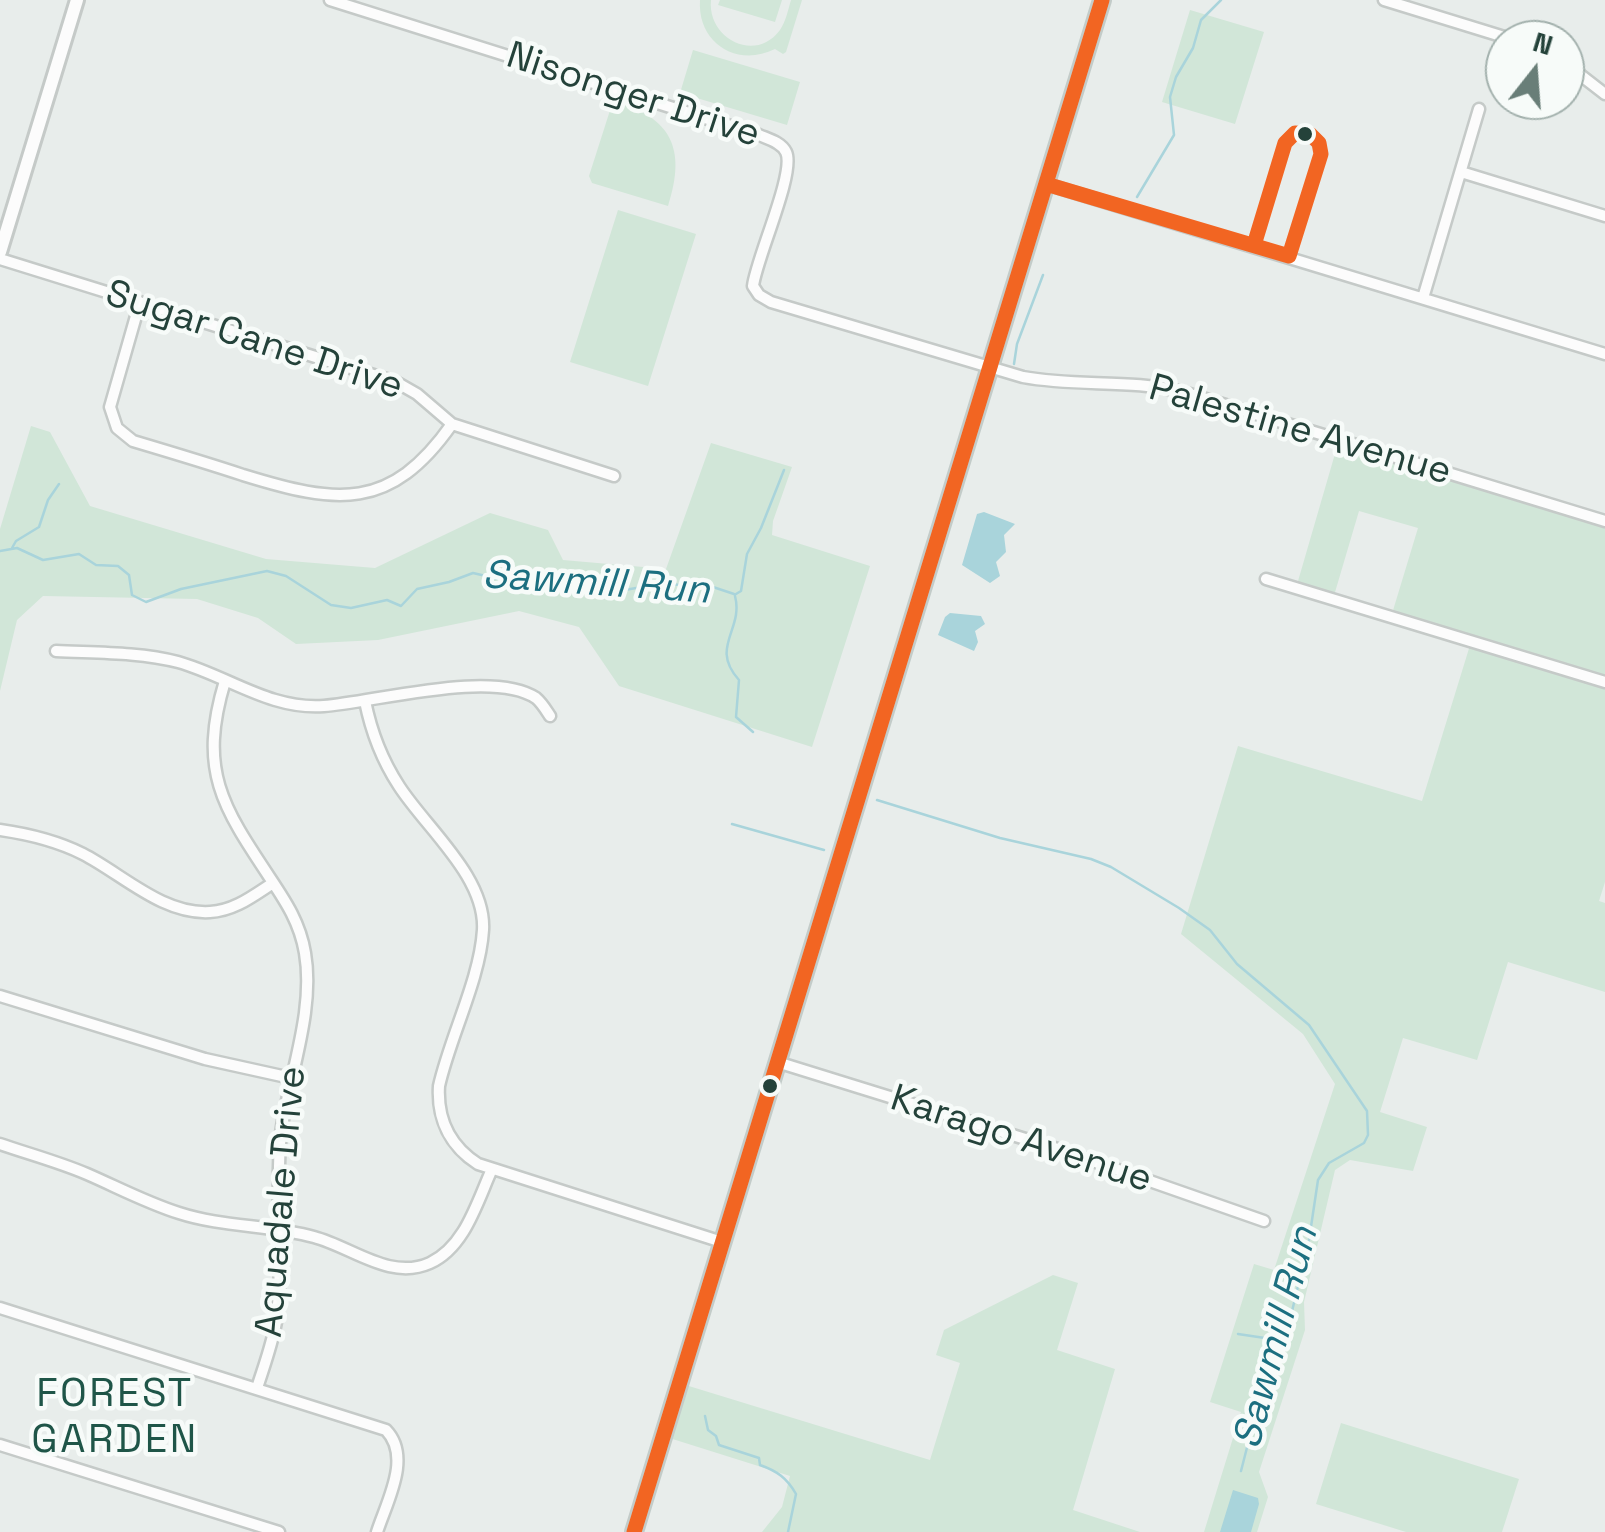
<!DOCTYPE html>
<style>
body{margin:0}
#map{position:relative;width:1605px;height:1532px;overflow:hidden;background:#e8edeb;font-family:"Space Grotesk",sans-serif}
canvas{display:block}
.north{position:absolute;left:1485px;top:20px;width:100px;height:100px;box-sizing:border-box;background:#f7fbf9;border:2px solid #a3b1ad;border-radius:50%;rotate:17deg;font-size:28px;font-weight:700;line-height:40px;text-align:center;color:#24423a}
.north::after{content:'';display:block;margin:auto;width:35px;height:45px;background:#697e78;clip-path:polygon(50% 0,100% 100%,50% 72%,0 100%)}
</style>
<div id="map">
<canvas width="1605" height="1532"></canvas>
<div class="north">N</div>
</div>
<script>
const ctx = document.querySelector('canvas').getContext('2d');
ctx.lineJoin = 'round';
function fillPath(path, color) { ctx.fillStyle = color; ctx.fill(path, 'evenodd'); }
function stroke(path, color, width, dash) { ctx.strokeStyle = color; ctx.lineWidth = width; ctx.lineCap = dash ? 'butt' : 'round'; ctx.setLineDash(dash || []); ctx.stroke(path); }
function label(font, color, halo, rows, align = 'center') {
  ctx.font = font + ' "Space Grotesk",sans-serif'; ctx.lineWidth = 9; ctx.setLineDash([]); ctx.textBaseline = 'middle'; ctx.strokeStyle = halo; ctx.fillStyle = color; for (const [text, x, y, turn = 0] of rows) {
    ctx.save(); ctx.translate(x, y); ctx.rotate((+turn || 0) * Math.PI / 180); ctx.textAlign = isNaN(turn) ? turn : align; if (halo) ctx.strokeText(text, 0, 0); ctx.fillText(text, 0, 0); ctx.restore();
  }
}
fillPath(new Path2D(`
 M700 0H711C707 38 755 64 780 30 786 21 788 10 791 0H802L786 52 783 54 775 49C737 68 697 43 700 0Z
 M720 0H782L775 22 718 5Z
 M1190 10 1264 32 1235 124 1162 102Z
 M693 50 800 82 787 125 680 93Z
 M613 101C671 117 687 148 668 206L592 183 589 176Z
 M618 210 696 234 648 386 570 362Z
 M31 426 50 432 90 506 266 559 375 568 490 513 548 530 563 560 666 569 711 443 792 467 773 521 772 535 870 566 812 747 619 686 579 627 519 611 378 640 296 644 258 618 197 599 43 596 17 620 0 691V529Z
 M1339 440 1605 521V882L1599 901 1605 903V992L1508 962 1477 1060 1403 1038 1380 1112 1427 1127 1413 1171 1350 1160 1335 1170 1304 1302 1305 1330 1259 1472 1268 1497 1257 1532H1204L1241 1412 1210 1402 1254 1264 1274 1270 1335 1084 1303 1034 1181 934 1238 746 1422 801 1471 642 1391 617 1418 528 1359 511 1333 599 1296 588Z
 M1053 1275 1078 1283 1057 1350 1115 1369 1073 1510 1140 1532H762L782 1507 790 1476 663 1436 679 1383 930 1460 960 1363 936 1355 944 1330Z
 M1341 1423 1519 1479 1502 1532H1406L1316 1504Z`), '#d1e6d8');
fillPath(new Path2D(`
 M984 512 1015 524 1004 535 1006 552 996 562 1000 576 990 583 962 565 977 514Z
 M950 613 981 616 985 624 975 631 978 642 974 651 938 635 945 617Z
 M1233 1490 1258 1498 1259 1504 1251 1532H1220Z`), '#a9d4db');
stroke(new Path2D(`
 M1137 197 1174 135 1170 97 1176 77 1193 48 1201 20 1221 0
 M1014 364 1017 344 1043 275
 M12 548 16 541 39 527 48 500 59 484
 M0 551 17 548 43 560 79 554 96 565 118 566 129 575 132 595 146 602 181 589 267 571 286 576 331 605 351 608 387 600 401 606 417 589 449 582 473 573 499 579 563 577 619 591 659 584 710 586 734 594
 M736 594 741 591 747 554 761 528 784 470
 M735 596C744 630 709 647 739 680L736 717 753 732
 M877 800 1000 838 1091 859 1111 867 1179 908 1210 930 1237 964 1309 1025 1367 1111 1368 1135 1364 1143 1329 1163 1318 1180 1309 1240 1283 1349 1263 1385 1241 1471
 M732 824 824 850
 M1238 1334 1285 1341
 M705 1416 708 1430 716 1436 719 1445 759 1458 760 1465C777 1471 787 1478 796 1494L788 1532`), '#a9d4db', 2.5);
const minor = new Path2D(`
 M330 0 759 135C768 139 781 142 786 152 796 172 756 259 753 286L759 295 771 302 1023 377C1077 387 1130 379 1183 392L1605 521
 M1384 0 1514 40
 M1565 63 1605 94
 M1461 172 1605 216
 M1046 184 1605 354
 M0 259 396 382 417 394 452 424 614 476
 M1423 298 1479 109
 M140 302 110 407 117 428 133 441C170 452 207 463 243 475 337 504 390 512 452 424
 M1266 579 1605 682
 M56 651C96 653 139 652 178 662 228 676 270 710 324 706 375 702 493 669 536 698 542 703 546 710 550 716
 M225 681C198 770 222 806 270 878 286 902 300 923 305 953 315 1011 289 1075 281 1133 274 1196 285 1259 276 1322 272 1345 264 1366 257 1388
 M365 701C371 731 382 760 399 786 426 828 486 877 483 930 480 979 450 1037 439 1086 437 1119 450 1146 478 1164L722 1242
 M0 830C28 834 57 841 83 854 122 874 163 915 210 912 234 911 253 896 273 883
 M0 996 205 1059 291 1078
 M777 1062 1064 1151 1264 1221
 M0 1144C29 1154 59 1162 87 1174 117 1187 147 1203 179 1213 222 1227 270 1225 314 1237 352 1247 390 1281 430 1263 465 1247 477 1202 492 1169
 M0 1308 386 1430C412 1457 387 1501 377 1532
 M0 1445 279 1532`);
const tertiary = new Path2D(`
 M0 252 77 0`);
const primary = new Path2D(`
 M634 1532 1102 0`);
stroke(minor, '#c5cac8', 15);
stroke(tertiary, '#c5cac8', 18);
stroke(primary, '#c3ccc9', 20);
stroke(minor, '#fcfcfc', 10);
stroke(tertiary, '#fcfcfc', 12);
stroke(primary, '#cfd7d5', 15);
stroke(new Path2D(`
 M1046 184 1289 256 1321 154 1319 143 1310 134 1295 133 1285 143 1254 245
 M634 1532 1102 0`), '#f26522', 15);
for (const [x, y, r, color] of [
 [1305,134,9,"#24423a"],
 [770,1086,9,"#24423a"]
]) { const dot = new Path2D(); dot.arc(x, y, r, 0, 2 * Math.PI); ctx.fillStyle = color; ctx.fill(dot); stroke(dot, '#f7fbf9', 4); }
label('38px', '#24423a', '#f7fbf9', [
 ["Nisonger Drive",633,96,18],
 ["Sugar Cane Drive",254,341,18],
 ["Palestine Avenue",1300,431,16],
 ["Karago Avenue",1021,1140,18],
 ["Aquadale Drive",282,1202,-85]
]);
label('italic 40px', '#1c6f80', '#f7fbf9', [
 ["Sawmill Run",596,584,4],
 ["Sawmill Run",1277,1338,-75]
]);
ctx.letterSpacing = '2.5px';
label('40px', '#1f5548', '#f7fbf9', [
 ["FOREST",115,1395],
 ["GARDEN",115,1441]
]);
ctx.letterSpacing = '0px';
</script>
